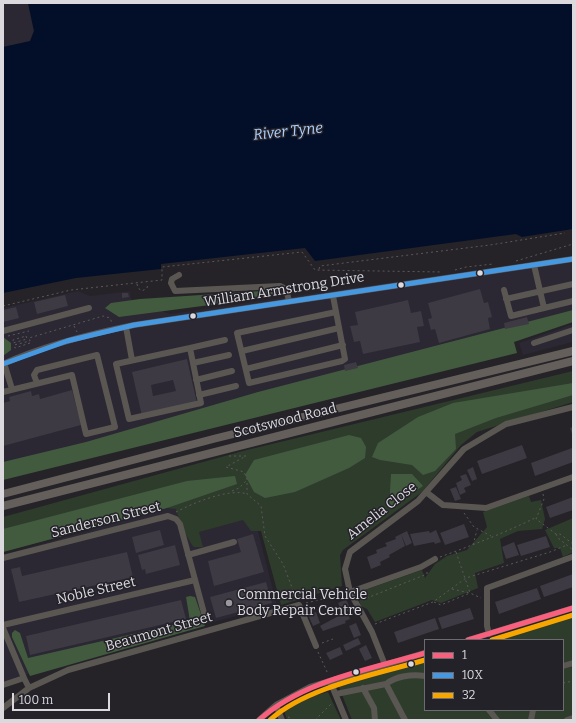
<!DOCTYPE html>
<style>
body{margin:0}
#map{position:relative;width:576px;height:723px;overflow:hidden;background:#252328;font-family:Bitter,serif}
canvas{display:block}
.frame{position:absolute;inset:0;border:4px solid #dbd9de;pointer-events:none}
.legend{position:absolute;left:424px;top:639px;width:140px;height:72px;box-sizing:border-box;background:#242229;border:1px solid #6d6b71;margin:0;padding:5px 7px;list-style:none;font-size:12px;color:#dbd9de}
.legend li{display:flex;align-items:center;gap:8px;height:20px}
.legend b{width:20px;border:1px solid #6d6b71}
.scale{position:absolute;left:12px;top:693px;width:98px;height:18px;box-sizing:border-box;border:2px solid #dbd9de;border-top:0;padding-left:5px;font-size:12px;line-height:14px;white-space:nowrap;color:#dbd9de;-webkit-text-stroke:3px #242229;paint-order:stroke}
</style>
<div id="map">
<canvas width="576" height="723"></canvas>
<div class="frame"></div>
<ul class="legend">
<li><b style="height:5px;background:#f8607d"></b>1</li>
<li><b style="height:5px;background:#4699e1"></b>10X</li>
<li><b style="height:5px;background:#f7a600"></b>32</li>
</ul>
<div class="scale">100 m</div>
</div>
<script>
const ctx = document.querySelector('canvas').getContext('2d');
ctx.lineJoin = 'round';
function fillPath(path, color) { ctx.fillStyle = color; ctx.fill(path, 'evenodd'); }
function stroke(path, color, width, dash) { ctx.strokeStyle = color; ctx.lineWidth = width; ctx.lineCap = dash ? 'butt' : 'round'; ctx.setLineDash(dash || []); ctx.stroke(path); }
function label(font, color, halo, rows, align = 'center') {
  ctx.font = font + ' Bitter,serif'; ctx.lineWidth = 3; ctx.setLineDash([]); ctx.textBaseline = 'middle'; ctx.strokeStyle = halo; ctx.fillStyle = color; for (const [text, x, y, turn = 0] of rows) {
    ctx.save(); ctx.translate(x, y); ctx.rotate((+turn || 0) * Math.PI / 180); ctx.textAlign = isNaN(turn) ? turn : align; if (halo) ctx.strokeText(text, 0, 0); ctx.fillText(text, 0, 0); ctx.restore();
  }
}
fillPath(new Path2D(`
 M3 3H28L34 31 30 42 3 47Z
 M573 263V314L3 466V308L78 291 90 296 130 291 131 299 170 314 506 266Z
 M573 324V342L523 355 519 343Z
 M251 504 277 605 40 669 3 685V555L167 508Z`), '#2b2733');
fillPath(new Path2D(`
 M573 371V402L477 432 461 445 422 492 343 550 340 555 342 586 281 605 261 531H251L243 520 199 532 203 547H194C190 544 177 516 176 509L167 508 3 552V517L243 451Z
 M529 496 531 502 541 500 545 519 542 529 518 531 500 539 504 563 475 573 478 588 441 603 432 600 375 622 367 609 361 606 358 598 362 591 422 570 425 578 435 564 447 556 467 550 487 527 483 512Z
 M573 518V554L571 553 563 557 560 548H554L545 530Z
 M573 615V720H352L339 687 425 660V710H563V640H490Z
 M328 692 341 720H287L284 710 309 697Z`), '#2e3c2c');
fillPath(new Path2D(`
 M277 290 278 296 119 317 105 308 111 303 140 299Z
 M573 310V322L514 342 517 353 3 480V462L86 442 258 392Z
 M3 337 11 343V350L3 356Z
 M573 383V395L496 418 455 434 456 449 435 471 423 475 412 465 380 460 372 457 378 443 418 417 453 403Z
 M349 435 361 438 366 447 365 458 349 468 295 492 265 498 254 492 245 475 254 460Z
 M391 474H412L423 486 389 508Z
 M235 476 237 484 167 508 3 552V529L187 481Z
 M190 596 195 597 205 626 30 676 12 637V633L15 630 20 633 28 658 190 621 186 597Z`), '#425b3f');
fillPath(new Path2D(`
 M28 3H573V229L522 237 516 234 315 261 305 248 161 264V269L76 278 3 293V47L30 41 34 31Z`), '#030f29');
fillPath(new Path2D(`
 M480 289 484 303 488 302 492 317 488 318 490 329 439 343 435 329 431 330 428 319 432 318 428 303Z
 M122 293H128L129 297 122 298Z
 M65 295 68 306 37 314 34 302Z
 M408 300 411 313 421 311 424 326 417 327 420 342 363 354 360 341 354 342 350 326 358 325 355 312Z
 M16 307 19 318 3 322V310Z
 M527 317 529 324 505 329 504 323Z
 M187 359 197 403 142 416 132 372ZM173 380 176 391 153 396 151 385Z
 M356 362 358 368 345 371 344 365Z
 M72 390 81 425 3 446V403L10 401 9 397 31 391 32 396 39 394 40 399Z
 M573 427V437L570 428Z
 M522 445 527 458 482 474 477 461Z
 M572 448 573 462 535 476 531 463Z
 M473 467 477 479 472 481 467 470Z
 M466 474 471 485 464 488 466 492 460 495 456 483 462 480 460 476Z
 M456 487 461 499 455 501 450 489Z
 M573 497V510L550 518 546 507Z
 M464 524 469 537 445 545 440 533Z
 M160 530 164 545 136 553 132 537Z
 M436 530 441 542 435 544 434 542 414 546 410 534 429 531 430 533Z
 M407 531 412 543 406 546 401 534Z
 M253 534 264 572 214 586 208 561 241 552 237 539Z
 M401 534 405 546 389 555 390 557 380 562 381 565 371 569 367 557 377 553 376 550 387 546 385 543 396 539 395 537Z
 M546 536 550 547 521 556 517 545Z
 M514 542 519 555 506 559 502 547Z
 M175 545 180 565 146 574 145 569 142 570 138 555Z
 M127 552 133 577 19 602 11 569 20 567 22 576Z
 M573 574V587L544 597 540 586Z
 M266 582 272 603 216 618 210 597Z
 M537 588 541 599 499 614 495 602Z
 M346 599 351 610 343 613 338 603Z
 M181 600 186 619 30 655 26 636Z
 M470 608 474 619 442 629 438 618Z
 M316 612 320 623 313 626 308 615Z
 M348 613 350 619 345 621 346 623 323 631 320 626 342 614Z
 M435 618 439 629 398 643 394 632Z
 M356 623 361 635 354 638 349 626Z
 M358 638 361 644 346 651 343 645Z
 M366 645 372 658 365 661 359 649Z
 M340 647 343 654 330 660 326 653Z`), '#3d3a43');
stroke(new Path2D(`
 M516 261 573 244
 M319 269 320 266 490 245 565 233
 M455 270 466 267 493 264
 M137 284 138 288 142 291 147 288 148 283
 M3 306 71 290 162 280V267L302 252 315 270 442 272
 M74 326 77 332
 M8 336 29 331
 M26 336 27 339 13 343V340Z
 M30 343 15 348 14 345 30 341 29 338 103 316 110 318 112 323
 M229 456H246L226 467 244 472 247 479V494L261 506 265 536 283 564 296 598
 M232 491 239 488 247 480
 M543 494 544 499 536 519 556 534H560L573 544
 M176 512C193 503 229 488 247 494
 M464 513 474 527 491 536
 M556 534 558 538 573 550
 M473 545 477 530
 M456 552 470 593 481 598
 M440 557C473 545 504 533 535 518
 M452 589 470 593
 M362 600 427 574V572
 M434 602 441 605 470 593
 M306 603 344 594
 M375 624 433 602 466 578 550 552 567 545
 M322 643 333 639
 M318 652 328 674
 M563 683 573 681
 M288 717 294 720
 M315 720 332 703`), '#5b5959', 1, [2, 3]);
stroke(new Path2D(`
 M534 265 544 308
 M179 275 172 279 171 283 175 291 280 286 286 289 289 301
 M504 290 511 316 573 301
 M333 296C337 317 341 338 345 359L342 361 249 383 237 333 336 312
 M506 299 573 284
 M126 327 132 360
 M3 331 89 308
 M534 343 573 330
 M190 348 201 403 129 419 116 364Z
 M190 348 225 340
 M242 351 339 328
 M4 363 12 389
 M193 363 229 355
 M3 364C45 345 89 334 134 325L573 259
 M246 369 343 345
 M196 380 232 371
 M3 392 72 375 86 434 115 427 97 355 37 370 34 375 37 383
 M199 395 236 386
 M426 492 443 505 486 508 573 477
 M188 555 234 542
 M3 558 168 516 176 519 180 524 204 613
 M350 592 421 567 435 559
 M3 625 195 580
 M3 628 24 678
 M489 634 487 626V588L572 557
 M468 640 573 608
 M385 665 372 632 350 592 345 569 350 552 418 501 464 449 506 424 573 407
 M563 666 573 663
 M330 681 346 720
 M386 684C396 676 412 674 425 676
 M3 685 24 678 29 688
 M363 688 374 708 375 720
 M336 694 386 684 405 720
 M276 705 282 720
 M3 708 29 688 68 670 299 605 316 646
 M489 710 497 720
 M259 720 276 705 310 687 425 653
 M531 720 533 710
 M567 720 573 718`), '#5a5652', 6);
stroke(new Path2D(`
 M3 494 217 438 573 351
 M3 506 573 361`), '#645f5b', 8);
stroke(new Path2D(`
 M468 640 573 608
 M259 720C304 680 368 670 425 653`), '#f8607d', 5);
stroke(new Path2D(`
 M3 364 67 341 134 325 573 259`), '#4699e1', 5);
stroke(new Path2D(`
 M492 640 573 615
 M270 720C306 687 377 674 425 660`), '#f7a600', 5);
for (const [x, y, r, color] of [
 [480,273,3.5,"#dbd9de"],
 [401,285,3.5,"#dbd9de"],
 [193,316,3.5,"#dbd9de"],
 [229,603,4,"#9b999e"],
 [411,664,3.5,"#dbd9de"],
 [356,672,3.5,"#dbd9de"]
]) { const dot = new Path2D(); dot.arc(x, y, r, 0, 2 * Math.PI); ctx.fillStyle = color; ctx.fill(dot); stroke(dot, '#242229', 1.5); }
label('14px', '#dbd9de', '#242229', [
 ["William Armstrong Drive",284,290,-9],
 ["Scotswood Road",285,421,-14],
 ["Amelia Close",382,511,-38],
 ["Sanderson Street",106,520,-14],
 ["Noble Street",96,591,-13],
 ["Beaumont Street",159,632,-16]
]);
label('14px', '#dbd9de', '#242229', [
 ["Commercial Vehicle",237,595],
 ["Body Repair Centre",237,611]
], 'left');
label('italic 15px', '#adcffd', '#242229', [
 ["River Tyne",288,132,-6]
]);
</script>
